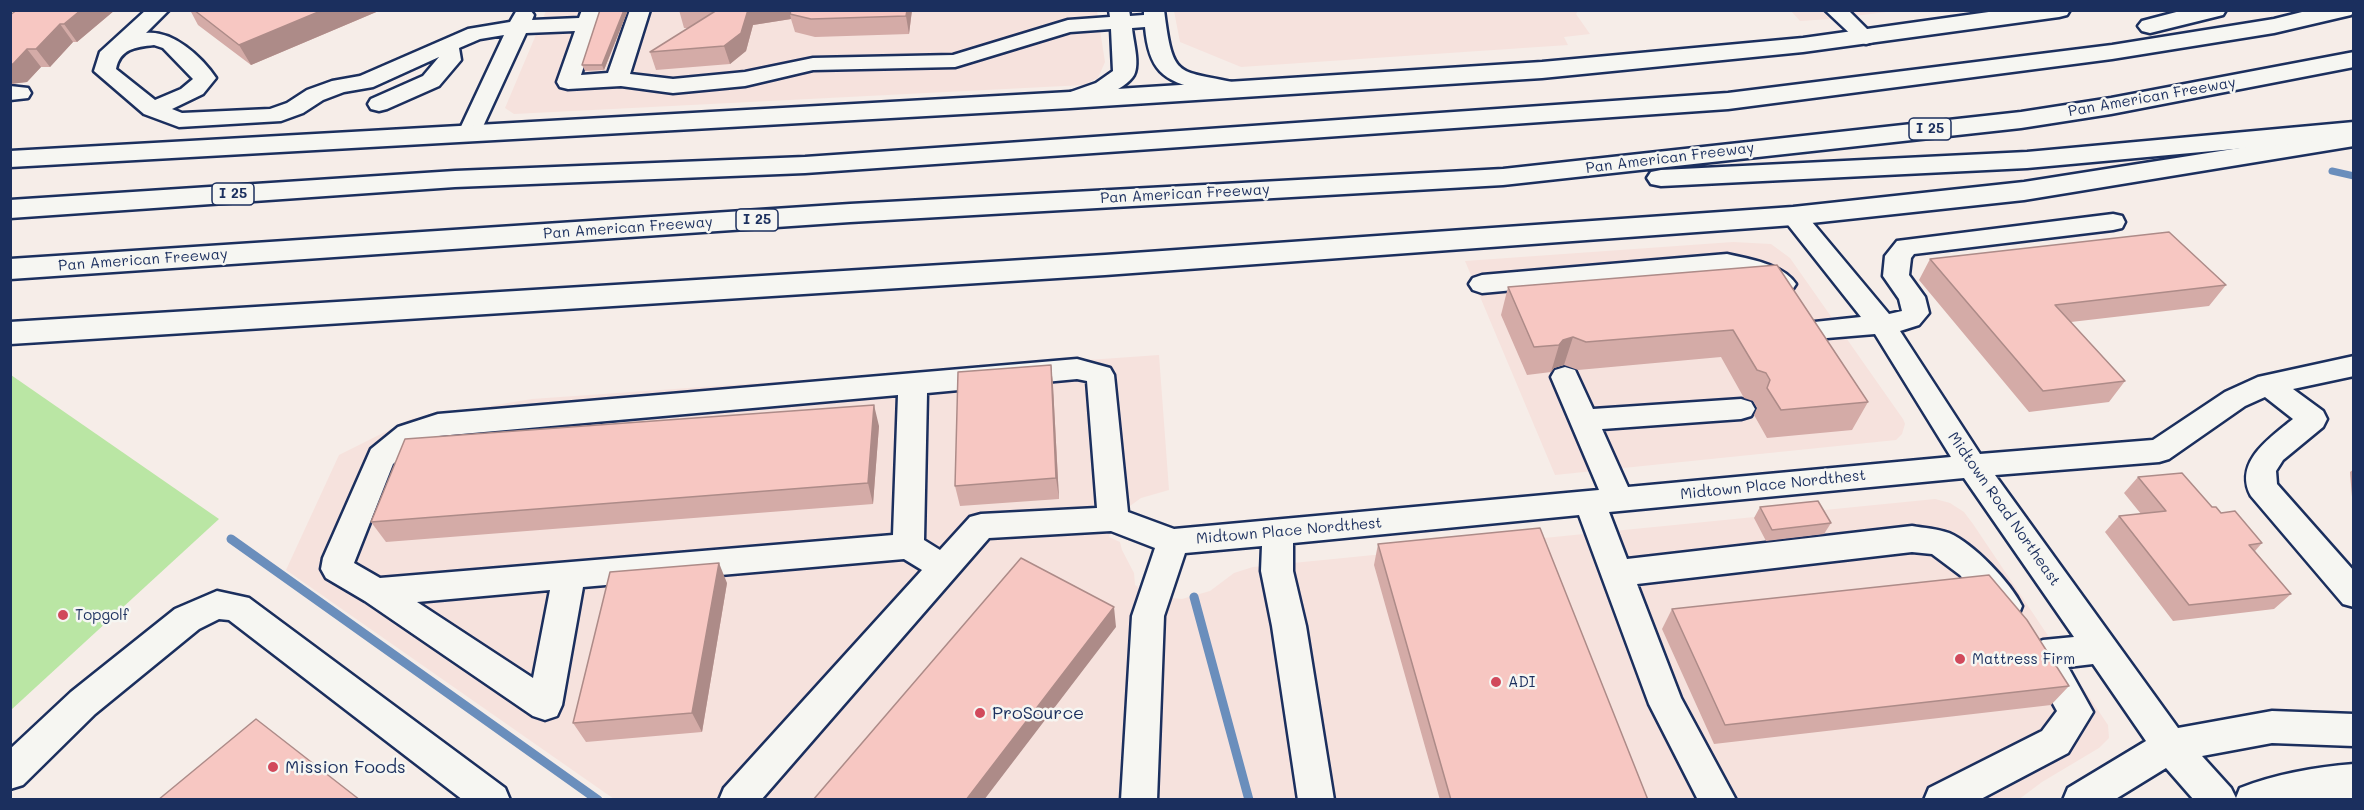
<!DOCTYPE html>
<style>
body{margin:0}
#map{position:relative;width:2364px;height:810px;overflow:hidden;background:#f6ede8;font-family:Mali,sans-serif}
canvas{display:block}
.frame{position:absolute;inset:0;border:12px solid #1b2f5e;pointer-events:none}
</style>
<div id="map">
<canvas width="2364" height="810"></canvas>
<div class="frame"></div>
</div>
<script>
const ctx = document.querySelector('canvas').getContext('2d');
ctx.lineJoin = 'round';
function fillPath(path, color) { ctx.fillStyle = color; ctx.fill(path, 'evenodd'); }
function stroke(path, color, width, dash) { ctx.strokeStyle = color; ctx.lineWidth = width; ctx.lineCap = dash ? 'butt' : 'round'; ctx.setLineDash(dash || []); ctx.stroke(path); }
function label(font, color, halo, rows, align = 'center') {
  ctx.font = font + ' Mali,sans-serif'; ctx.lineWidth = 5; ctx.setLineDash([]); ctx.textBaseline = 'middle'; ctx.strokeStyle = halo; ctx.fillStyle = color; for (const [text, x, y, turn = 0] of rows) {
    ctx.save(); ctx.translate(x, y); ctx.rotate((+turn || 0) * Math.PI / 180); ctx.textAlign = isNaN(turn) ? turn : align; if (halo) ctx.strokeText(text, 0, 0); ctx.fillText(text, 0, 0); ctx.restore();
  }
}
fillPath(new Path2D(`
 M546 11H1097L1105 62 1098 78 1084 85 514 114 505 108Z
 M1174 11H1578L1576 14 1590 34 1564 37 1568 45 1241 67 1180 42Z
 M1791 11H1894L1831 19 1800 21Z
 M1733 242 1771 244 1790 258 1903 419 1905 424 1902 434 1896 440 1555 475 1465 261Z
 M1159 355 1169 490 1141 498 1123 511 1112 527 1109 537 1120 542 1122 550 1134 573 1135 585 1146 592 1161 597 1182 599 1210 591 1234 573 1253 567 1935 499 1950 503 1964 512 1973 524 2108 725 2109 738 2099 748 2042 782 2018 800 614 799 286 570 339 455 411 419 532 399Z`), '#f6e2dd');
fillPath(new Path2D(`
 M11 375 219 519 11 710Z`), '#bae6a4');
stroke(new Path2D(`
 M2332 171 2354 176`), '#6a8ebc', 7);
stroke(new Path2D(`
 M231 539 598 800
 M1194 597 1249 800`), '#6a8ebc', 9);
const minor = new Path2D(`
 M146 10H169L146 33C173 30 202 57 216 78L203 94 172 109 182 113 270 109 287 103 307 90 332 81 360 76 468 29 510 22 517 10 531 11 534 15 532 20 579 18 582 10H602L581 75 608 73 630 10H650L630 74 673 79 745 72 813 58 953 55 1068 20 1110 17 1109 10H1129L1130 16 1144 15V10H1164C1173 82 1177 69 1241 84L1244 89 1241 94C1229 97 1215 93 1203 90 1162 81 1149 70 1145 27L1132 28C1133 41 1140 63 1134 75 1125 91 1079 109 1062 105L1059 100 1062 95 1096 83 1113 71 1111 29 1070 32 955 67 813 70 745 86 673 93 621 86 568 89 560 87 557 82 575 31 526 33 480 133 477 138 469 140 461 138 458 133 504 35 480 39 459 48 461 60 439 86 387 109 379 111 371 109 368 104 371 99 423 76 439 57 373 87 344 92 323 100 303 113 281 121 179 127 144 114 94 71 100 52ZM154 45 163 48 193 79 181 89 155 100 116 69C120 49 135 47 154 45Z
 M1825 10H1848L1876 38 1873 42 1866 44 1859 42Z
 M10 86 28 88 31 93 28 98 10 100Z
 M1793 208 1802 210 1889 314 1902 311 1899 299 1883 276 1885 256 1897 241 2113 214 2122 216 2125 222 2122 228 2113 230 1914 254 1911 258 1909 275 1925 297 1929 313 1919 325 1900 331 1980 454 2153 440 2225 392 2258 377 2354 356V376L2293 389 2323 411 2327 419 2323 427 2283 460 2276 471 2277 484 2354 571V607L2343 604 2251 496C2233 462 2270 438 2293 419L2265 397 2245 406 2169 459 2159 462 1995 475 2178 728 2272 711 2354 714V746L2272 743 2202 756 2231 788 2236 798 2240 788C2276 774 2315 767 2354 764V798L2194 800 2166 768 2114 800H2063L2068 788 2146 741 2093 664 2068 667 2093 712 2068 753 1979 800H1924L1929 788 2042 731 2057 711 2026 655 2031 645 2043 640 2074 637 1964 478 1609 512 1627 559 1912 526C1924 528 1938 529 1949 533 1974 544 2010 582 2022 606L2018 616 2006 620 1994 616 1960 575 1932 554 1912 552 1637 584 1681 698 1736 800H1698L1649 704 1579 515 1293 543V571L1306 626 1334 800H1298L1272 626 1261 571 1262 546 1185 553 1164 616 1157 800H1121L1132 616 1155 548 1111 531 989 538 761 800H719L724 788 922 570 904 559 583 587 562 705 557 716 545 720 533 716 365 601 326 578 321 569 323 558 371 449 398 427 438 414 1077 359 1110 368 1114 375 1128 512 1174 529 1599 490 1551 377 1555 370 1565 367 1575 370 1593 409 1741 399 1751 402 1755 409 1751 416 1741 419 1602 429 1628 487 1951 457 1875 334 1815 339 1805 337 1802 330 1805 323 1861 317 1781 216 1784 210ZM1077 379 1087 381 1097 508 981 514 970 517 940 550 924 540 927 393ZM898 395 893 535 380 578 354 563 393 464 418 443 439 436ZM550 590 533 678 417 602Z
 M1727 254C1749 259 1783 264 1796 284L1792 290 1783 293 1747 275 1727 270 1482 293 1473 290 1469 284 1473 278 1482 275Z
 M217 591 249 598 505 788 510 800H463L229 620 219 619 199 629 95 714 23 785 10 789V749L71 692 175 609Z`);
const major = new Path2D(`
 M2003 10H2070L2067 15 2059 17 1803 52 1542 78 1070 108 10 167V151L1070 92 1542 62 1803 38Z
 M2354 130V146L2024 200 1793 225 1105 275 10 344V322L1105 255 1793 207 2024 182Z`);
const highway = new Path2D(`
 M2184 10H2226L2223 15 2150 33 2142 31 2138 26 2142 21Z
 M2310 10 2354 12 2351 15 2274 33 2112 59 1728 109 805 173 455 187 10 218V200L455 171 805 157 1728 93 2112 45 2274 19Z
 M2354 52V67L2111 114 2021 128 1503 185 850 222 10 279V259L850 204 1503 169 2021 112 2111 98Z
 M2354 122V138L2027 168 1661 186 1651 184 1647 178 1651 172 1661 170 2027 152Z`);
stroke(minor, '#1b2f5e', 5);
stroke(major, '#1b2f5e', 5);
stroke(highway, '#1b2f5e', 5);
fillPath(minor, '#f6f6f2');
fillPath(major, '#f6f6f2');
fillPath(highway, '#f6f6f2');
fillPath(new Path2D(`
 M115 10 77 42H73L50 67H41L27 82 10 84V15Z
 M190 10H381L251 65 198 25Z
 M600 10H628L604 70 585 71 582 65Z
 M679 10H912L909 34 815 37 795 32 791 19 753 25 746 51 730 64 656 70 650 52 690 28H684Z
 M1930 259 2226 285 2209 306 2071 322 2125 381 2109 402 2029 412 1919 280Z
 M1777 265 1868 402 1852 430 1767 438 1754 415 1757 408 1753 401 1744 398 1721 357 1578 370 1564 365 1554 368 1551 372 1527 375 1501 315 1508 287Z
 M1051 365 1053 386 1059 499 960 506 955 486Z
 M879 426 873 504 386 542 371 522Z
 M2354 469V522L2350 472Z
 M2138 477 2212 507 2221 513 2262 543 2255 551 2291 594 2274 609 2173 621 2105 532 2119 516 2141 514 2124 493Z
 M1760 507 1831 523 1824 534 1766 541 1754 518Z
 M1378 544 1648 800H1440L1374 565Z
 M727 583 702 732 586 742 573 723Z
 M1672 609 2069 686 2051 705 1714 744 1662 629Z`), '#d4aba7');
fillPath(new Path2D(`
 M81 10H115L77 42 64 24Z
 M323 10H381L251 65 239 45Z
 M624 10H628L604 70 602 65Z
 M748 10H796L790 14 791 19 753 25 746 51 730 64 724 46Z
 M907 10H912L909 34 906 16Z
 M60 24 73 42 50 67 36 49Z
 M27 49 41 67 27 82 10 84V64Z
 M1573 337 1564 365 1554 368 1551 372 1559 345 1563 340Z
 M1051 365 1053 386 1059 499 1056 478Z
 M874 405 879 426 873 504 868 483Z
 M719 563 727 583 702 732 692 713Z
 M1114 607 1116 627 984 800H966Z`), '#ad8b88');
const building = new Path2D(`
 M17 10H81L64 24H60L36 49H27L13 64H10V15Z
 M194 10H323L239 45Z
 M600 10H624L602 65H582Z
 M717 10H748L741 33 724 46 650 52Z
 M791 10H907L906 16 811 19 790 14Z
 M2169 232 2226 285 2055 305 2125 381 2043 391 1930 259Z
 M1777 265 1868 402 1781 410 1767 388 1770 380 1766 373 1757 370 1733 330 1586 342 1573 337 1563 340 1559 345 1534 347 1508 287Z
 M1051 365 1056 478 955 486 958 372Z
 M874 405 868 483 371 522 405 439Z
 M2182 473 2212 507H2216L2221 513 2235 511 2262 543 2249 545 2291 594 2189 605 2119 516 2166 511 2138 477Z
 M1818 501 1831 523 1772 530 1760 507Z
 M1540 528 1648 800H1451L1378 544Z
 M1021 558 1114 607 966 800H813Z
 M719 563 692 713 573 723 610 572Z
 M1989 575 2027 620 2069 686 1725 725 1672 609Z
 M256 719 360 800H158Z`);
fillPath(building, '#f7c7c2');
stroke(building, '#ad8b88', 1.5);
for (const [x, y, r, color] of [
 [63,615,6,"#d1495b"],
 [1960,659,6,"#d1495b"],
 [1496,682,6,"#d1495b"],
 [980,713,6,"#d1495b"],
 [273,767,6,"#d1495b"]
]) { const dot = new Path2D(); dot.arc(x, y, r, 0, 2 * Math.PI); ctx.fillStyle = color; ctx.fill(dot); stroke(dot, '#f6f6f2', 2); }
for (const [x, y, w] of [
 [1930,129,42],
 [233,194,42],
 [757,220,42]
]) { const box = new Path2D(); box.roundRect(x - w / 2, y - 11, w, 22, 4.5); ctx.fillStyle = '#f6f6f2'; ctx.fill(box); stroke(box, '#1b2f5e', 1.5); }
label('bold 14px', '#1b2f5e', null, [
 ["I 25",1930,129],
 ["I 25",233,194],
 ["I 25",757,220]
]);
label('15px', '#1b2f5e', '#f6f6f2', [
 ["Pan American Freeway",2152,97,-10],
 ["Pan American Freeway",1670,158,-7],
 ["Pan American Freeway",1185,194,-3],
 ["Pan American Freeway",628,228,-4],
 ["Pan American Freeway",143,260,-4],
 ["Midtown Place Nordthest",1773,485,-6],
 ["Midtown Road Northeast",2004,509,55],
 ["Midtown Place Nordthest",1289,531,-5]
]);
label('15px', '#1b2f5e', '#f6f6f2', [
 ["Topgolf",75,615],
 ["Mattress Firm",1972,659],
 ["ADI",1508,682]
], 'left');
label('18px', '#1b2f5e', '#f6f6f2', [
 ["ProSource",992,713],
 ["Mission Foods",285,767]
], 'left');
</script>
